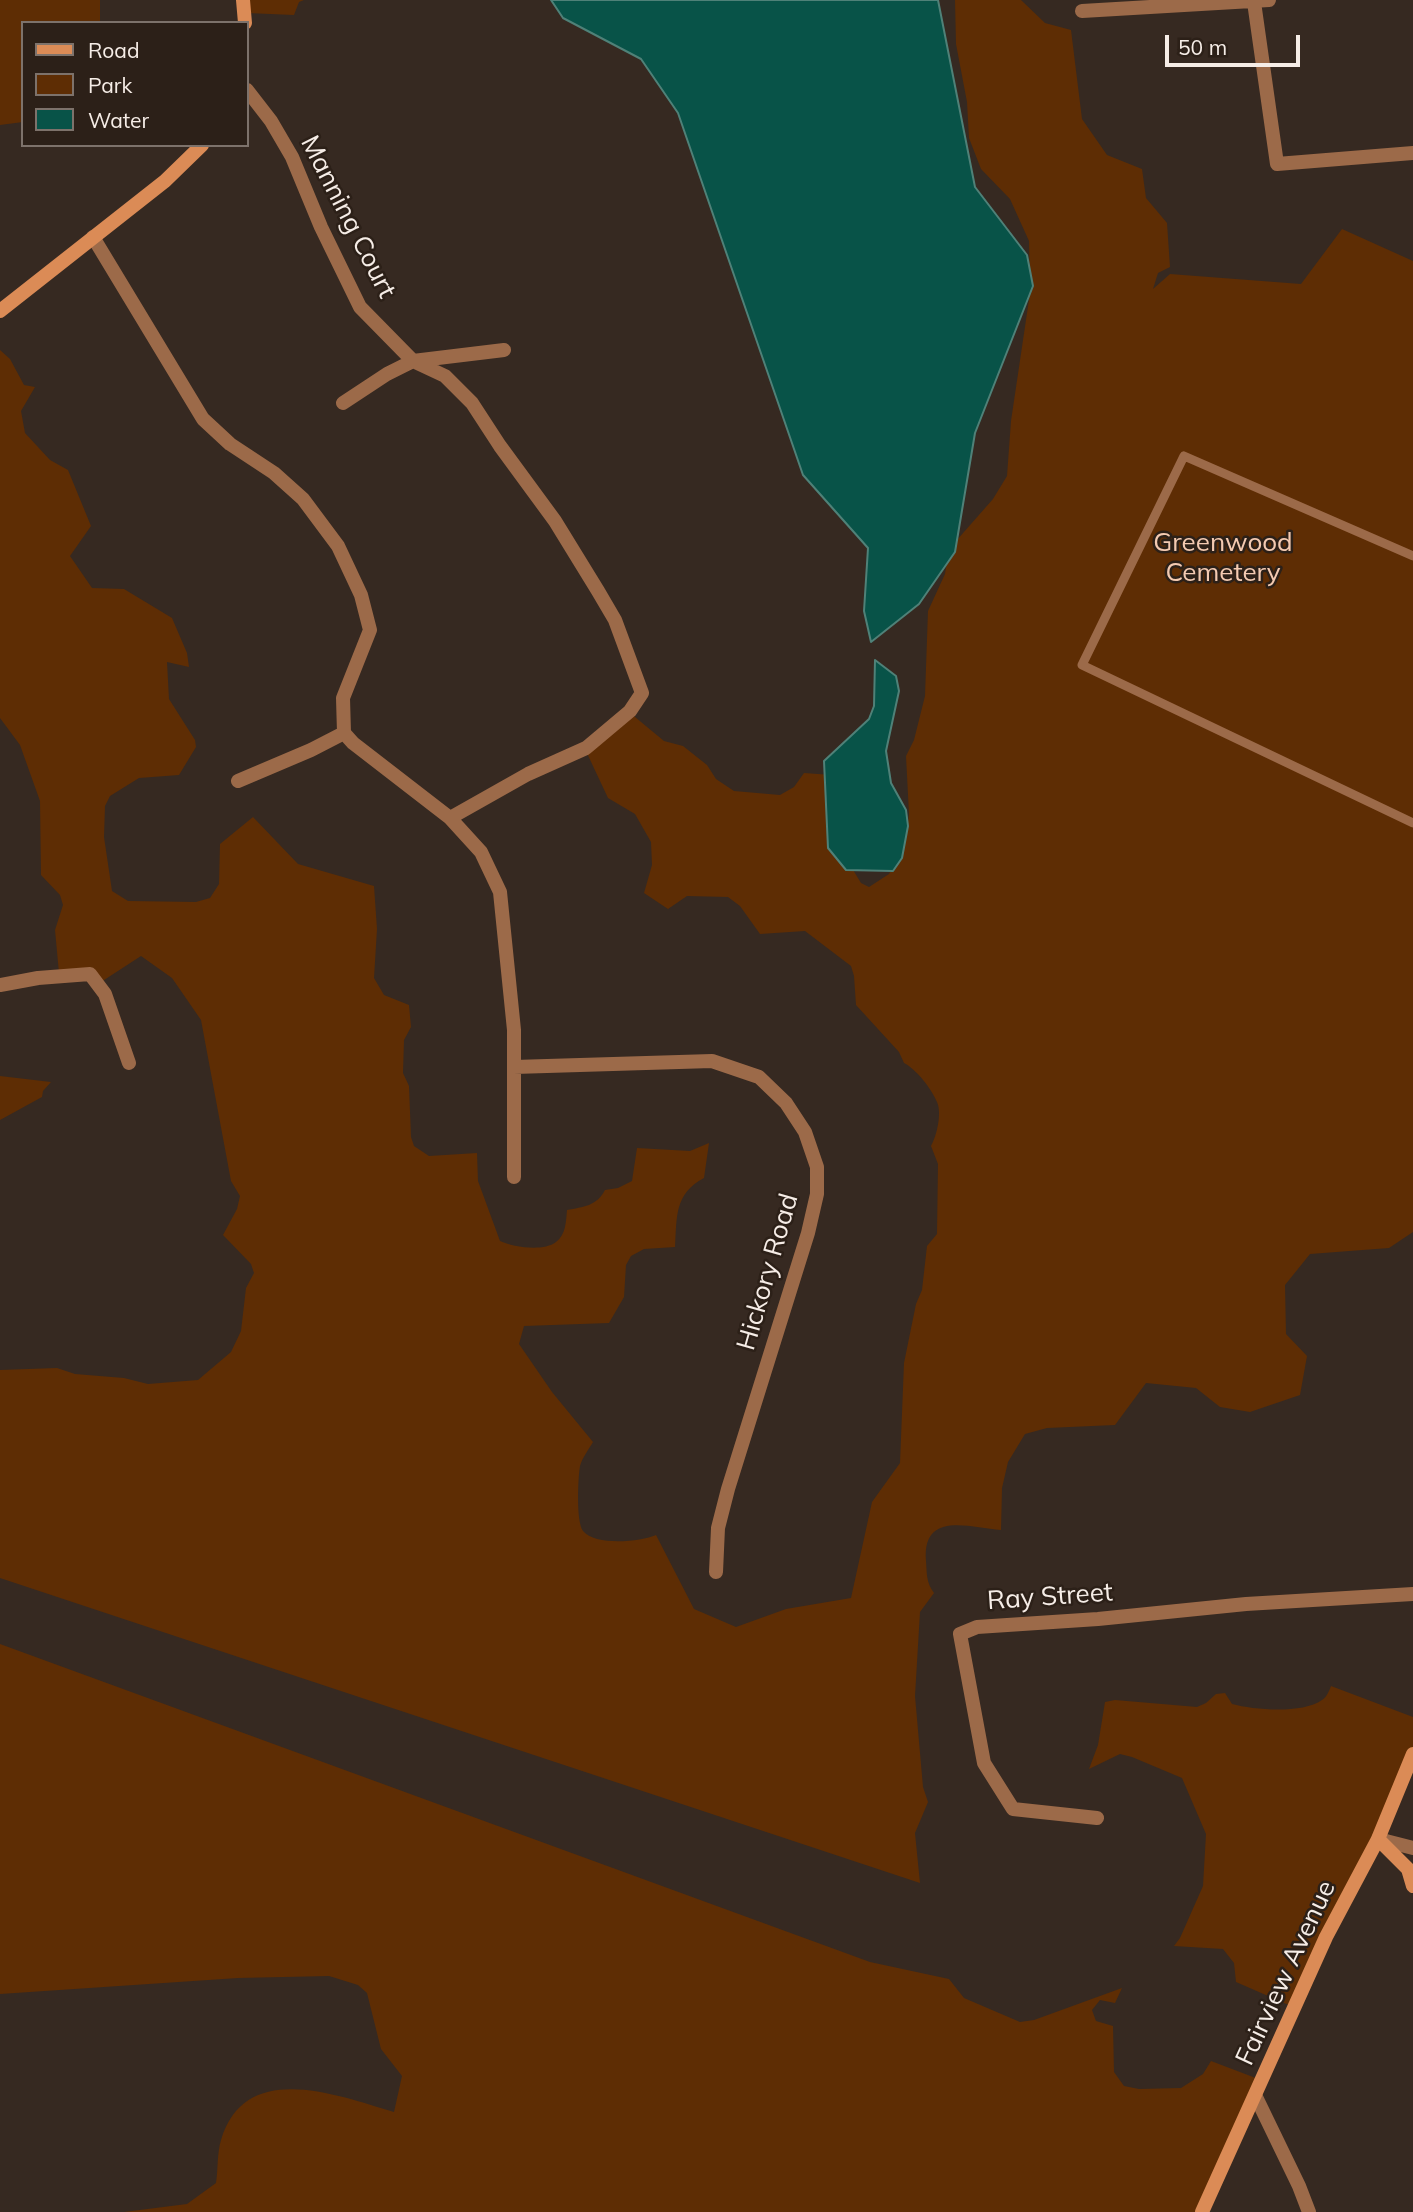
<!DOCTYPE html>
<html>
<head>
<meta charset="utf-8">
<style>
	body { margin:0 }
	#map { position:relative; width:1413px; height:2212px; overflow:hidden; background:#362921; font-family:Mulish,sans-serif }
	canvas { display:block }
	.legend { position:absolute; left:21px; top:21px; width:228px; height:126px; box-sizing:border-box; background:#2c2018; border:2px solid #7d726b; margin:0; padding:9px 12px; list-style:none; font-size:21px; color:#f6ede7 }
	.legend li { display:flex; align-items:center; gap:14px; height:35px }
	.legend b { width:35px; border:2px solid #7d726b }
	.scale { position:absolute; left:1165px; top:35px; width:135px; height:32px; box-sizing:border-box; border:4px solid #f6ede7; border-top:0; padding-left:9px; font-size:21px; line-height:24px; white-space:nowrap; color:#f6ede7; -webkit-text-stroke:5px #2c2018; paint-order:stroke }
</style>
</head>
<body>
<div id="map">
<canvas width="1413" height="2212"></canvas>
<ul class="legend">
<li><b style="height:9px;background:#db8b56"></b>Road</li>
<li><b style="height:19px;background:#5e2d04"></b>Park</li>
<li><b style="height:19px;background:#085348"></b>Water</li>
</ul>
<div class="scale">50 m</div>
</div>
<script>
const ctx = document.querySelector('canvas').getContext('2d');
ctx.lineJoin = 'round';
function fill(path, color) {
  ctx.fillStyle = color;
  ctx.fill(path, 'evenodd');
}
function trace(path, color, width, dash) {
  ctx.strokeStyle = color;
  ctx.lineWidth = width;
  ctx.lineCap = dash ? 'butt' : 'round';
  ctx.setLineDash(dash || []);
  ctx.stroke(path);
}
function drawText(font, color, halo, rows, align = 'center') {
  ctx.font = font + ' Mulish,sans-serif';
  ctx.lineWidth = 5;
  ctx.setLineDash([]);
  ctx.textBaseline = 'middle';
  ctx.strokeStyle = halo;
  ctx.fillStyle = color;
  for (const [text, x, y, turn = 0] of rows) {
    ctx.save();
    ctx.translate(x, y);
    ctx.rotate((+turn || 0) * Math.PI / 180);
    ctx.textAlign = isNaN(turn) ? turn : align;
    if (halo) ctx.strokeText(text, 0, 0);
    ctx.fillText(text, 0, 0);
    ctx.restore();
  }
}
const green = new Path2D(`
	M0 0H100V23H23V122L0 125Z
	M243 0H304L299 2 294 15 247 13Z
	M955 0H1021L1045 23 1071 30 1082 119 1107 155 1142 169 1146 198 1167 223 1170 267 1158 273 1153 289 1170 274 1301 284 1342 229 1413 261V1232L1389 1248 1310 1254 1285 1285 1286 1334 1307 1356 1300 1395 1250 1412 1220 1407 1196 1388 1146 1383 1115 1425 1047 1428 1025 1434 1008 1462 1002 1488 1001 1530C968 1527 922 1511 926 1561 927 1574 926 1582 934 1593L920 1612 915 1696 923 1787 928 1802 915 1833 920 1883 0 1578V1370L57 1368 75 1374 124 1378 148 1384 198 1380 231 1352 241 1331 246 1288 254 1273 251 1264 223 1235 237 1209 240 1196 231 1181 201 1020 172 978 141 956 101 982 59 973 55 930 63 905 60 895 41 875 40 801 20 745 0 718V350L10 359 24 385 35 387 21 411 25 433 50 460 68 470 91 526 70 556 92 588 124 589 172 618 187 653 189 667 167 662 169 699 195 740 196 747 179 775 139 778 110 796 105 806 104 837 112 891 128 901 196 902 210 898 219 884 220 844 253 817 298 864 374 886 377 929 374 978 384 995 409 1005 411 1027 404 1040 403 1073 409 1086 411 1137 414 1146 429 1156 477 1153 478 1181 500 1241C513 1247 543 1252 556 1242 566 1235 566 1221 567 1210 583 1207 597 1206 605 1190L618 1188 632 1181 637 1148 690 1151 709 1143 704 1178C674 1194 677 1217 675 1247L644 1249 631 1256 626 1265 624 1297 609 1323 524 1326 519 1344 552 1392 593 1442C589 1449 582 1458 580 1466 578 1478 576 1521 583 1531 595 1546 640 1542 656 1535L694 1609 736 1627 786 1609 851 1598 872 1502 900 1463 904 1363 916 1304 922 1290 927 1246 937 1234 938 1164 931 1146C937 1135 942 1113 937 1102 931 1088 916 1069 904 1063L899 1052 856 1005 854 976 851 966 805 931 760 934 740 906 728 897 687 896 668 909 644 893 652 865 651 842 635 814 608 798 585 749 629 712 664 741 683 746 707 765 716 779 734 791 780 795 794 787 804 773 832 775 833 837 861 883 869 887 889 874 906 840 909 814 906 756 914 740 925 696 928 611 945 574 949 549 993 499 1007 476 1011 421 1030 293 1029 241 1010 199 981 169 969 138 967 102 956 44Z
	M0 1076 51 1082 43 1091 42 1097 0 1120Z
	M0 1644 870 1962 949 1979 964 1998 1020 2022 1034 2020 1122 1988 1115 2003 1100 2000 1092 2010 1096 2021 1113 2026 1114 2072 1124 2086 1139 2089 1181 2088 1203 2074 1211 2061 1261 2080 1202 2212H124L187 2204 216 2183C218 2170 217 2153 221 2140 245 2059 337 2095 394 2112L402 2076 381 2049 367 1993 358 1985 329 1976 238 1978 0 1994Z
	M1331 1686 1413 1717V1756L1291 2006 1236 1982 1234 1963 1223 1949 1174 1946 1180 1938 1203 1886 1206 1834 1182 1778 1132 1757 1120 1754 1089 1769 1098 1745 1105 1702 1115 1700 1197 1707 1206 1703 1216 1694 1225 1693 1232 1704C1255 1710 1302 1714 1322 1700 1327 1697 1329 1691 1331 1686Z`);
const water = new Path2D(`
	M551 0H938L975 187 1027 255 1033 286 975 433 955 552 919 604 871 642 864 611 868 548 803 475 678 113 641 59 563 18Z
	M875 660 896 676 899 691 886 751 891 783 906 810 908 826 902 858 893 871 846 870 828 848 824 761 869 719 874 706Z`);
const lane = new Path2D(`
	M1413 556 1184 456 1082 665 1413 823`);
const street = new Path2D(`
	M1254 2 1277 164 1413 153
	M1082 11 1269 0
	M247 90 271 121 292 157 321 227 360 307 413 361 445 376 472 403 500 446 555 521 598 591 615 620 642 693 630 711 586 748 528 774 450 818
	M93 237 203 419 230 444 274 473 303 499 338 546 361 595 370 630 343 698 344 733
	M343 403 387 374 413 361 504 350
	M344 733 353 743 450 818 481 852 500 892 514 1030V1177
	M238 781 311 750 344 733
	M0 985 38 978 90 974 105 994 129 1063
	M514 1067 712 1061 759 1077 786 1103 805 1132 817 1167V1194L808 1233 728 1489 718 1528 716 1572
	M1097 1818 1013 1809 984 1763 960 1634 977 1627 1098 1619 1246 1604 1413 1594
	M1378 1839 1413 1848
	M1256 2097 1299 2186 1309 2212`);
const secondary = new Path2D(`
	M243 0 245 23
	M0 311 165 181 202 145
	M1378 1839 1408 1869 1413 1886
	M1202 2212 1326 1937 1378 1839 1413 1754`);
const streetNames = [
	["Manning Court",348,217,63],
	["Hickory Road",768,1272,-74],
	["Ray Street",1050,1597,-4],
	["Fairview Avenue",1286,1973,-65]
];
const parkNames = [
	["Greenwood",1223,543],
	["Cemetery",1223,573]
];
fill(green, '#5e2d04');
fill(water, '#085348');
trace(water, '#4f8178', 2);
trace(lane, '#9c6a49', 9);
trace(street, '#9c6a49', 14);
trace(secondary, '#db8b56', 14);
drawText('26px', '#f6ede7', '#2c2018', streetNames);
drawText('26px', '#f4cab1', '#2c2018', parkNames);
</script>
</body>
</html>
